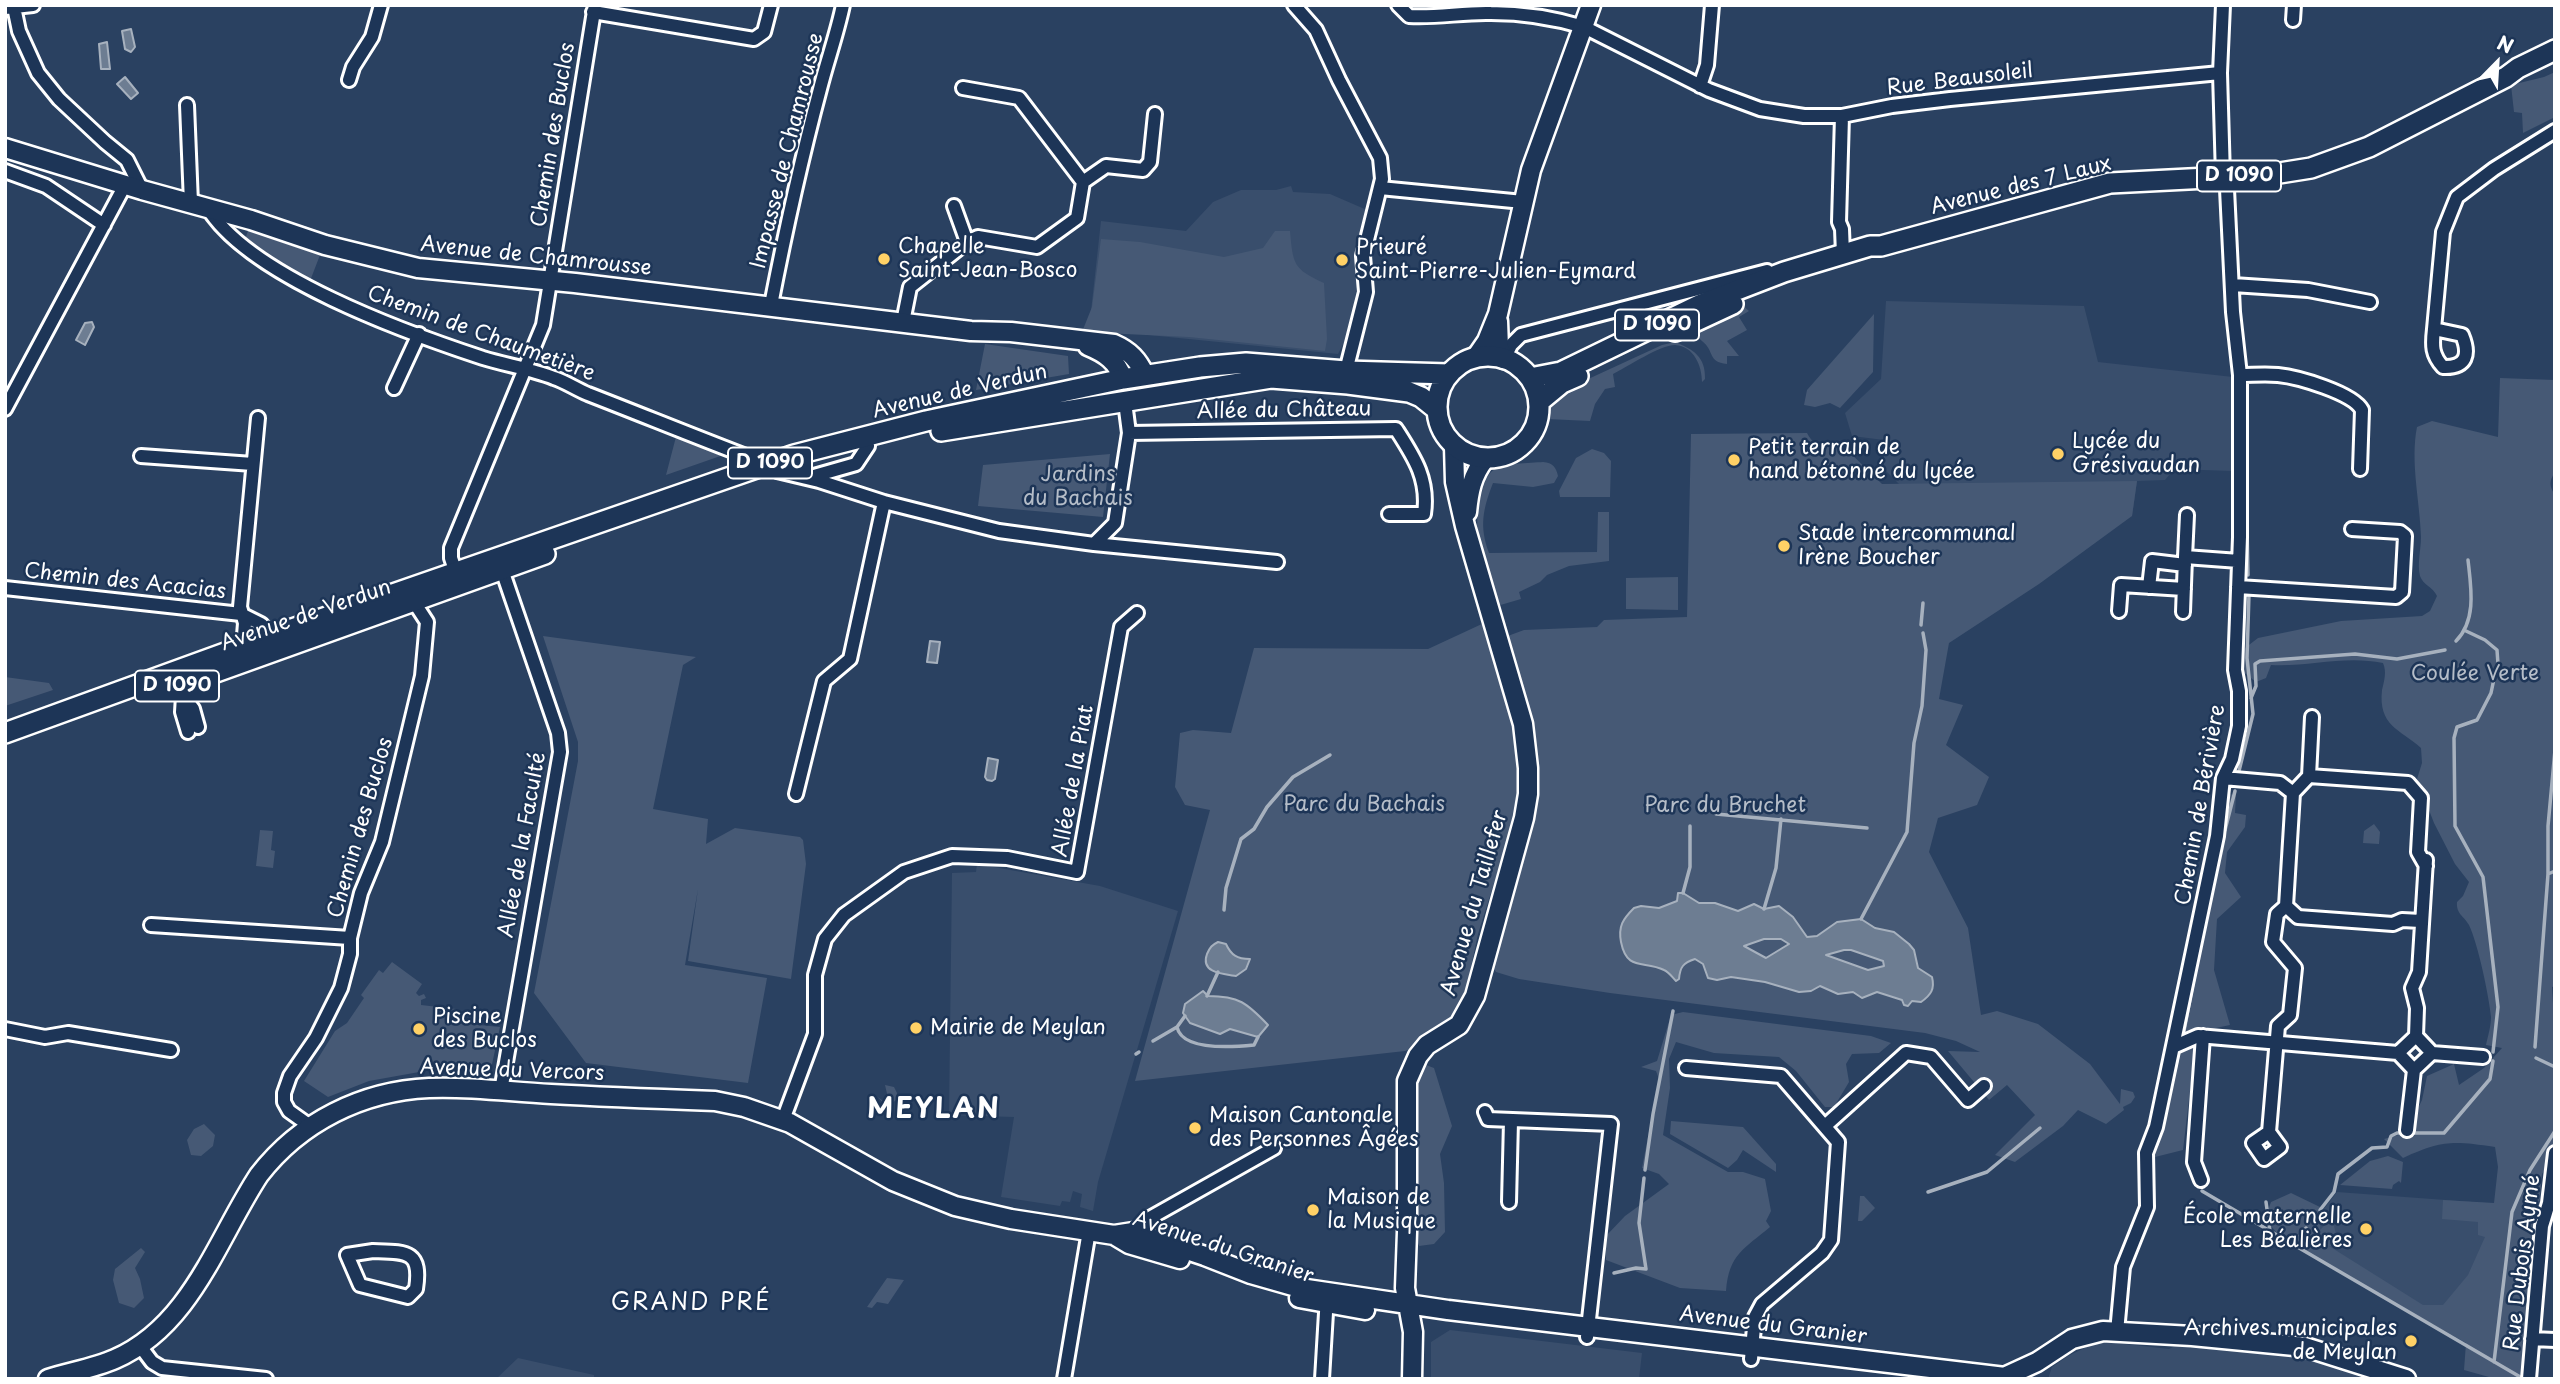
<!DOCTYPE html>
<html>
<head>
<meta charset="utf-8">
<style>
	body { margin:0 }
	#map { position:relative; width:2560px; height:1384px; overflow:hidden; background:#2a4161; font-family:"Playpen Sans",sans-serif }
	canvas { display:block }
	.frame { position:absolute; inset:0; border:7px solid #fff; pointer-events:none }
	.north { position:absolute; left:2462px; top:28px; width:70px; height:70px; -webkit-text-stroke:5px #1d3557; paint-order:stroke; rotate:24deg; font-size:19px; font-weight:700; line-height:28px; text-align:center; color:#fff }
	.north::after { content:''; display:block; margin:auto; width:24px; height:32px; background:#fff; clip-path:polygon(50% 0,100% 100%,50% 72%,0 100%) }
</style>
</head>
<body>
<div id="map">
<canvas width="2560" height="1384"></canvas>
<div class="frame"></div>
<div class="north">N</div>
</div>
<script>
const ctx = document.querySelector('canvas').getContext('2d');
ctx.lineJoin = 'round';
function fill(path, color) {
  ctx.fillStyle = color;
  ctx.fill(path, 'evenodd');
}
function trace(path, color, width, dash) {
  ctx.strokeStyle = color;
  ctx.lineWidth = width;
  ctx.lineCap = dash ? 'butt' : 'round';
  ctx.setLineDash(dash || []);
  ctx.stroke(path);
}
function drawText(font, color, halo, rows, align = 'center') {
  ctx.font = font + ' "Playpen Sans",sans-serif';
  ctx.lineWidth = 5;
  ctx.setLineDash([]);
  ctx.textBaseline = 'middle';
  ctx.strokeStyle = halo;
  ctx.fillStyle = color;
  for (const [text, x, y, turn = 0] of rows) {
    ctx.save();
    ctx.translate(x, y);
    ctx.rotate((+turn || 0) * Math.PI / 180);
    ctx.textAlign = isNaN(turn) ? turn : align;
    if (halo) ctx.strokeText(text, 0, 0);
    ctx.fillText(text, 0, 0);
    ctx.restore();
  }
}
const built = new Path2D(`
	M1291 186 1293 192 1330 194 1367 210 1360 235 1357 285 1350 331 1338 354 1089 329 1101 221 1186 231 1213 202 1241 190H1276Z
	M1886 301 2084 306 2098 362 2233 377 2232 471 2174 469 2165 480 2137 481 2132 516 1977 562 1884 469V440L1852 436 1845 413 1881 379Z
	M977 864 1100 886 1178 911 1098 1182 1093 1211 1080 1207 1082 1194 1073 1191 1070 1202 1062 1201 1060 1206 1001 1197 1014 1117 949 1115 952 873 976 872Z
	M2337 1192 2500 1204 2494 1292 2428 1319 2298 1242Z
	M1450 1330 1642 1353 1639 1379H1431V1342Z
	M2107 1342 2169 1349 2175 1346 2328 1358 2390 1379H2048L2052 1367 2068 1356 2091 1345Z
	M518 1358 594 1375V1379H496Z`);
const green = new Path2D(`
	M2555 72V117L2523 133 2522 113 2514 112 2511 85 2544 77Z
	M248 231 320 255 310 281 268 257 245 239Z
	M1275 231H1290C1293 264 1293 269 1324 283L1327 339 1325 351 1189 337 1082 332 1092 307 1101 239 1140 242 1224 257 1263 248Z
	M1741 304 1749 311 1739 317 1747 330 1727 341 1739 356H1727V364C1707 362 1715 351 1702 341 1698 337 1691 335 1686 333Z
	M1874 314 1873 372 1840 408 1830 403 1815 407 1804 405 1807 390Z
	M1675 342C1693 349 1706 357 1705 379L1702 382C1702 366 1694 346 1675 345 1660 345 1627 367 1613 374L1615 387 1605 389 1595 404 1590 421 1547 419 1552 398 1560 392 1662 345Z
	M985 344 1068 356 1069 374 976 390Z
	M2500 378 2555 380V472C2549 481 2549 486 2555 495V986L2552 987 2555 1036V1154L2542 1174 2524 1379H2496L2464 1370 2466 1343 2282 1239 2265 1219 2271 1202 2291 1193 2320 1207V1230L2328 1222 2334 1226 2336 1234H2342V1238H2349V1248L2329 1246 2423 1305H2443L2468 1275 2485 1237 2478 1235V1222L2442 1219 2443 1200 2494 1203 2498 1167 2495 1147C2452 1141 2443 1140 2403 1158L2384 1139 2406 1133 2422 1100 2427 1076 2454 1064 2459 1085 2484 1068 2502 1048 2486 1045C2488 1036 2491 1026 2491 1017 2489 996 2478 944 2469 925 2464 916 2456 914 2457 902L2463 896 2469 882 2455 864 2434 823 2417 779 2422 763 2421 748C2400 729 2378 726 2382 690 2384 681 2387 672 2383 663 2345 655 2309 667 2271 665L2266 678 2256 682 2242 671 2239 663 2245 648 2258 638 2341 621 2422 616 2430 611 2437 596C2433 587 2423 585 2420 576 2417 564 2421 549 2421 537 2420 502 2410 462 2417 427L2432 421 2498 437Z
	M677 433 729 453 666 475Z
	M1807 433C1814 447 1826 451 1840 443L1882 484 2137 481 2132 516 2039 584 1949 643 1939 699 1963 705 1946 745 1989 777 1977 805 1938 818 1929 852 1968 928 1981 1015 1997 1011 2038 1024 2090 1064 2120 1104 2121 1089 2133 1092 2135 1097 2131 1103 2123 1107 2124 1110 2106 1124 2078 1110 2063 1126 2015 1162 1995 1155 2035 1115 2007 1085 1989 1100 1948 1051 1980 1052 1956 1041 1925 1033 1610 993 1519 979 1496 972 1491 965 1530 826 1505 637 1524 630 1597 627 1604 620 1687 617 1691 434Z
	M1592 449 1604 453 1611 461 1610 497H1560L1559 491 1576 458Z
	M1110 454 1103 517 978 506 983 465Z
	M1543 462C1553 463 1556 467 1558 476L1554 483 1533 487 1493 483C1483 509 1479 526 1489 553L1597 552 1598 512H1609V561L1569 566 1547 575 1540 582 1519 592 1521 599 1497 606C1485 567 1470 537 1481 496 1483 488 1485 478 1491 472 1500 463 1531 463 1543 462Z
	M1678 577V610L1626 609V578Z
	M1484 623 1509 700 1520 749 1517 793 1507 842 1478 934 1461 1014 1413 1048 1405 1051 1135 1081 1210 810 1185 805 1175 787 1180 733 1193 730 1231 733 1254 648 1428 649Z
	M543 636 696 657 683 665 653 809 708 819 706 844 735 828 800 837 803 840 806 864 791 979 688 961 698 889 685 965 767 978 748 1083 586 1063 534 993 578 761V742Z
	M5 677 49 683 53 690 5 706Z
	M2228 794 2236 795 2235 813 2246 815 2245 827 2227 852 2225 873 2241 897 2217 919 2214 970 2230 1025 2197 1032 2183 1150 2151 1158 2188 991Z
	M2374 824 2380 832 2379 844 2363 843 2364 831Z
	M260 830 273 831 271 850 275 851 273 868 256 866Z
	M392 962 422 984 416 993 419 996 424 994 426 998 421 1000V1005L456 1009 458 1023 500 1027 491 1069H436L369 1081 328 1097 304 1081 335 1031 347 1023 364 998 361 995 379 970 383 973Z
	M1683 1012 1871 1036 1891 1043 1879 1053 1852 1054 1846 1064 1849 1082 1834 1107H1825L1796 1071 1779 1057 1714 1053 1676 1042 1669 1059 1670 1088 1663 1135 1728 1172H1743L1765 1179 1771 1211 1766 1221 1770 1227C1744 1249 1729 1254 1726 1291L1680 1288 1606 1260V1236L1625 1216 1669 1184 1659 1174 1642 1168 1659 1079 1656 1071 1641 1067 1657 1061 1671 1015Z
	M1426 1065 1434 1068 1452 1126 1440 1154 1444 1183 1445 1232 1434 1244 1419 1246 1414 1232V1074Z
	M885 1085 894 1087 897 1093 896 1100 891 1104H884L878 1097 883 1101 888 1098Z
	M1671 1121 1743 1127 1776 1164V1172L1743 1150 1737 1160 1728 1168 1670 1134Z
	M204 1124 215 1135 213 1146 201 1156 191 1155 187 1140 194 1129Z
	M2388 1156 2403 1162 2401 1183 2399 1181 2393 1185 2392 1189 2340 1185 2370 1161Z
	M1860 1196H1864L1875 1208 1862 1221H1858Z
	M141 1248 145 1252 135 1268 140 1279 144 1298 134 1308 119 1303 113 1280 115 1269Z
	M887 1278 904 1280 888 1304 877 1302 872 1308 867 1307Z`);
const water = new Path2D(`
	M131 29 135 47 131 52 125 49 122 31Z
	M107 42 110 69H101L99 44Z
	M125 77 138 93 131 99 117 84Z
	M92 322 94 327 85 345 76 340 85 323Z
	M930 641 940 642 937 663 927 662Z
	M988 758 998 760 995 779 992 781 987 780 985 777Z
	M1678 893H1683L1699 903H1715L1738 911 1754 904 1764 909 1779 906 1793 917 1807 937 1817 936 1837 922 1861 919 1875 928 1894 932 1909 944 1914 950 1918 968 1932 977C1935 989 1931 995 1921 1002L1912 1001 1908 1006 1904 1005 1902 1000 1877 992 1862 998 1853 992 1838 994 1820 986 1811 991 1799 992 1765 982 1731 977 1717 980 1708 978 1703 964 1695 959C1683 963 1680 967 1679 979L1676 981C1672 977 1669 972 1664 970 1644 960 1627 972 1621 942 1618 926 1623 919 1634 908L1641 906 1659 908 1677 901ZM1764 939H1781L1789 944 1766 958 1744 946ZM1844 950H1851L1883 961 1884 966 1868 970 1826 955Z
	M1218 942 1226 944C1231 955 1237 959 1250 959L1246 969 1236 976C1223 974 1200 973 1207 954 1210 947 1212 945 1218 942Z
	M1203 991 1208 996C1239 996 1247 1003 1268 1025L1258 1037 1230 1029 1220 1034 1190 1023 1183 1013 1185 1004Z`);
const stream = new Path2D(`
	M2246 482 2248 575
	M1921 625 1923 603
	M2466 631 2485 640 2497 650 2498 664
	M2456 641C2477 620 2471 587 2468 560
	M2251 698 2256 686 2255 664 2260 661 2355 654 2397 659 2445 650
	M2238 775 2253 714 2247 658 2249 594
	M1716 814 1867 828
	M2225 830 2235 791
	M2548 874V826L2555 750
	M1683 893 1690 867V826
	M1764 909 1776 868 1781 819
	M1224 910 1226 888 1241 839 1254 829 1267 807 1293 777 1330 755
	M1861 919 1907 832 1914 743 1922 706 1926 650 1923 633
	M1207 996 1218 972
	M1177 1027 1185 1016
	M2184 1031 2199 952
	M1153 1041 1177 1027C1182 1051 1234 1047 1254 1045L1258 1037
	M2535 1047 2548 874 2555 871
	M2493 1052 2498 1007 2483 877 2455 826 2454 738 2457 727 2477 720 2491 693 2495 674
	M1136 1054 1139 1052
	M2536 1058 2555 1067
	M2171 1087 2179 1051
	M2157 1144 2159 1135
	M1645 1170 1653 1114 1673 1011
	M2202 1191 2270 1231
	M1928 1192 1987 1172 2040 1128
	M2266 1202 2270 1231 2522 1378
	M2320 1210 2334 1192 2338 1174 2372 1148 2387 1147 2391 1136 2397 1133H2444L2490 1079 2493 1061
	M2293 1245 2306 1228
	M1614 1273 1636 1268 1646 1269 1639 1223 1644 1178
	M2494 1362 2512 1212 2530 1170 2555 1131`);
const street = new Path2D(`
	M1294 5 1316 30 1339 80 1380 158 1382 179 1363 256 1366 292 1346 371
	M1398 5 1409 16C1436 18 1464 12 1491 13 1523 13 1554 18 1584 27L1709 90 1760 109 1804 116H1842L1892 106 1950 99 2220 73
	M2223 5 2220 73 2223 177
	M14 7 19 31 38 73 59 99 105 142 127 160 142 190
	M5 8 33 5
	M593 12 754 39 764 32 771 5
	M2293 20 2294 5
	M349 80 353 67 372 37 381 5
	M1700 86 1707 65 1712 5
	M187 105 191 203
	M1842 116 1839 222 1842 229 1843 254
	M5 171 46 186 104 225
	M1083 182 1106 166 1143 170 1150 162 1155 114
	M1380 188 1523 202
	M954 206 967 242
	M207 207C248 276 407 333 483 358 506 365 531 369 554 378 566 382 576 389 588 394 642 415 696 437 751 458L760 467
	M2233 285 2308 290 2370 302
	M771 305C785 233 801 160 820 89 827 61 837 34 843 5
	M903 322 910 287 967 242 978 237 1037 247 1077 218 1083 182 1019 98 963 88
	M2434 329 2462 335C2470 354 2467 368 2443 367 2432 355 2432 346 2434 329L2443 232 2457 197 2494 169 2555 131
	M1504 359 1511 345 1521 335 1767 271
	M2240 375C2252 375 2266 374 2278 375 2298 377 2353 393 2362 410L2360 469
	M394 388 419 334
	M5 409 125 185
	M1129 433 1396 429C1414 457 1429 479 1424 514H1389
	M141 456 253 464
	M777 471 819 481 884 502 999 531 1094 544 1277 562
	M807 478 856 464 868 446
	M2187 515 2185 557 2239 561
	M1094 544 1115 523 1129 433 1125 402
	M500 564 558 733 560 752 501 1091
	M457 576 451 558V548L543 325 595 5
	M2149 587 2152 561 2185 565
	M2238 587 2396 597 2402 592 2405 536 2400 532 2352 529
	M5 588 241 614 261 624 274 639
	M2119 611 2121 585 2184 589
	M2183 612 2185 558
	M243 648 245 623 240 607 258 418
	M176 672 183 696 193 709 198 727
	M183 696 182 712 188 732
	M2309 776 2408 783 2421 798 2418 852 2426 866
	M2223 778 2280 783 2293 793
	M796 794 824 681 850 659 884 502
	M2286 906 2298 917 2393 924 2402 920 2421 921
	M151 925 350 938
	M5 1029 45 1037 68 1033 171 1050
	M2416 1036 2417 1008 2412 988 2419 972 2426 860
	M2416 1036 2432 1053 2414 1070 2398 1053Z
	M2173 1047 2198 1036 2398 1053
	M2432 1053 2483 1057
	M1686 1068 1781 1076 1838 1142 1831 1240 1822 1253 1762 1304 1755 1317 1751 1359
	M1485 1112 1488 1119 1611 1124 1587 1337
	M783 1120 815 1034V975L825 939 844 915 904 872 952 856 1007 858 1077 872 1121 627 1137 613
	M310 1126 289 1111 284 1102V1093L290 1076 316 1038 341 988 350 954V938L361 893 382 842 422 676 427 622 414 602
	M1825 1126 1906 1053 1931 1057 1968 1100 1984 1086
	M2407 1130 2414 1070
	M2269 1132 2253 1143 2264 1159 2280 1147 2269 1132 2278 1026 2290 1015 2295 968 2273 942 2277 914 2286 906 2293 793 2309 776 2312 717
	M2201 1180 2194 1162 2203 1036
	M1509 1202 1511 1121
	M1131 1238 1133 1232 1148 1219 1274 1148
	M373 1251C406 1252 422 1250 416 1289L408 1297 360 1285 347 1255Z
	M2117 1332 2123 1267 2147 1207 2146 1153 2156 1127 2217 836 2223 778 2232 759 2239 726V691L2235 670 2240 537V375L2233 312 2227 189
	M2532 1339 2555 1340
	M140 1346 152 1362 162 1368 266 1379
	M1064 1379 1089 1231
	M1322 1379 1327 1296
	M2529 1379 2542 1226 2549 1203 2555 1153`);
const secondary = new Path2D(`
	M5 148 142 190 251 220 325 245 418 268 575 283 971 331 1011 332 1114 344C1130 351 1138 360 1145 375
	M1498 321 1499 348 1504 359
	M1088 346C1105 353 1117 361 1123 379
	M1476 357 1487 341 1498 314 1531 170 1591 5
	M1467 512C1469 492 1472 475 1485 459
	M1114 1235 1129 1244 1180 1259
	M1299 1298 1365 1310
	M48 1379C70 1372 95 1368 115 1359 191 1326 217 1239 259 1175 300 1122 362 1091 429 1088 469 1086 510 1092 551 1094 605 1097 660 1099 715 1101L744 1107 790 1123 893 1181 955 1206 1011 1219 1114 1235 1133 1232 1205 1256 1251 1274 1300 1288 1448 1310 2005 1377
	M1412 1379 1413 1332 1405 1288 1407 1232V1081L1418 1056 1427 1045 1459 1025 1475 996 1524 818 1528 794V768L1523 724 1465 526 1455 482 1454 446
	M2000 1379 2037 1362 2072 1339 2103 1331 2192 1336 2305 1347 2406 1379`);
const primary = new Path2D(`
	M1675 331 1733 304
	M1437 407a51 51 0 1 1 102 0a51 51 0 1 1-102 0Z
	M1530 378 1561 372 1701 304 1784 272 1870 246H1881L2110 183 2267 175 2311 168 2369 147 2506 77 2518 68 2555 50
	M1539 402 1562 383 1578 376
	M941 431 1271 378 1348 384 1409 392 1421 397 1436 409
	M191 681 545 554
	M5 733 272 636 794 455 926 421 1123 379 1200 367 1246 363 1346 371 1449 374`);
const markers = [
	[884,259,7,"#ffd166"],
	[1342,260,7,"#ffd166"],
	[2058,454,7,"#ffd166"],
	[1734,460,7,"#ffd166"],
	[1784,546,7,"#ffd166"],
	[916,1028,7,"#ffd166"],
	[419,1029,7,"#ffd166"],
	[1195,1128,7,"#ffd166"],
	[1313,1210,7,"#ffd166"],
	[2366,1229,7,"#ffd166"],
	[2411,1341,7,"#ffd166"]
];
const shields = [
	[2239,176,84],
	[1657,325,84],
	[770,463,84],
	[177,686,84]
];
const shieldNames = [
	["D 1090",2239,176],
	["D 1090",1657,325],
	["D 1090",770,463],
	["D 1090",177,686]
];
const streetNames = [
	["Rue Beausoleil",1960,80,-7],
	["Chemin des Buclos",554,135,-81],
	["Impasse de Chamrousse",788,151,-76],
	["Avenue des 7 Laux",2021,186,-14],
	["Avenue de Chamrousse",536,257,6],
	["Chemin de Chaumetière",481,334,20],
	["Avenue de Verdun",960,392,-13],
	["Allée du Château",1284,411,-1],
	["Chemin des Acacias",125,582,6],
	["Avenue de Verdun",306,616,-19],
	["Allée de la Piat",1074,781,-80],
	["Chemin de Bérivière",2201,805,-80],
	["Chemin des Buclos",361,828,-74],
	["Allée de la Faculté",523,845,-80],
	["Avenue du Taillefer",1475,903,-74],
	["Avenue du Vercors",512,1071,2],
	["Avenue du Granier",1223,1248,18],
	["Rue Dubois Aymé",2523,1263,-83],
	["Avenue du Granier",1773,1326,7]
];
const poiNames = [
	["Chapelle",898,247],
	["Saint-Jean-Bosco",898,271],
	["Prieuré",1356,248],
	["Saint-Pierre-Julien-Eymard",1356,272],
	["Lycée du",2072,442],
	["Grésivaudan",2072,466],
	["Petit terrain de",1748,448],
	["hand bétonné du lycée",1748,472],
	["Stade intercommunal",1798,534],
	["Irène Boucher",1798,558],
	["Piscine",433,1017],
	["des Buclos",433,1041],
	["Mairie de Meylan",930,1028],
	["Maison Cantonale",1209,1116],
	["des Personnes Âgées",1209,1140],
	["Maison de",1327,1198],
	["la Musique",1327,1222],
	["École maternelle",2352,1217,"right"],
	["Les Béalières",2352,1241,"right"],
	["Archives municipales",2397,1329,"right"],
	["de Meylan",2397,1353,"right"]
];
const parkNames = [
	["Jardins",1078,475],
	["du Bachais",1078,499],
	["Coulée Verte",2475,674],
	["Parc du Bachais",1364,805],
	["Parc du Bruchet",1725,806]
];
const neighbourhoodNames = [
	["GRAND PRÉ",691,1304]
];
const districtNames = [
	["MEYLAN",934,1110]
];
fill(built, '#394e6c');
fill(green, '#465975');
fill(water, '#6d7d92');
trace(water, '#a7b1be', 2);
trace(stream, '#a7b1be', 3.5);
trace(street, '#fff', 18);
trace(secondary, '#fff', 23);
trace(primary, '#fff', 24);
trace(street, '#1d3557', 12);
trace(secondary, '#1d3557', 18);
trace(primary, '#1d3557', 19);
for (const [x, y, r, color] of markers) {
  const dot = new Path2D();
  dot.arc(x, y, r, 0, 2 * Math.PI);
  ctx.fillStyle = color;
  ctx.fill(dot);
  trace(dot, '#1d3557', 2.5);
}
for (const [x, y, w] of shields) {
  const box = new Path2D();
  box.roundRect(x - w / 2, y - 15.5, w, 31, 5);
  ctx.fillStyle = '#1d3557';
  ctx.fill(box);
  trace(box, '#fff', 2);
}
drawText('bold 19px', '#fff', null, shieldNames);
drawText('21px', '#fff', '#1d3557', streetNames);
drawText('21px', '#fff', '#1d3557', poiNames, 'left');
drawText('21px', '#b5bdc8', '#1d3557', parkNames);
ctx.letterSpacing = '2px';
drawText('23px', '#fff', '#1d3557', neighbourhoodNames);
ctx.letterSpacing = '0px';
ctx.letterSpacing = '2px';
drawText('bold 28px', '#fff', '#1d3557', districtNames);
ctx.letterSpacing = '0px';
</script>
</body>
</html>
